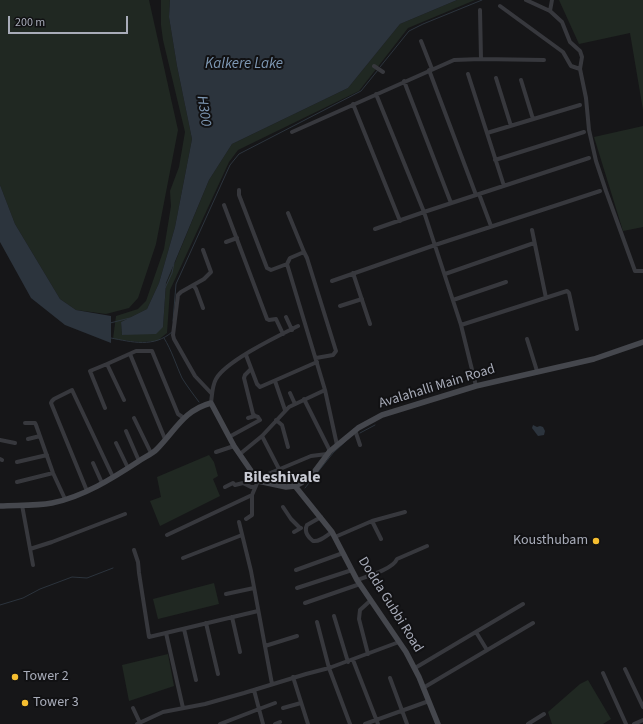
<!DOCTYPE html>
<html>
<head>
<meta charset="utf-8">
<style>
	body { margin:0 }
	#map { position:relative; width:643px; height:724px; overflow:hidden; background:#161618; font-family:"Source Sans 3",sans-serif }
	canvas { display:block }
	.scale { position:absolute; left:8px; top:16px; width:120px; height:18px; box-sizing:border-box; border:2px solid #a8acb9; border-top:0; padding-left:5px; font-size:12px; line-height:14px; white-space:nowrap; color:#a8acb9; -webkit-text-stroke:3px #111113; paint-order:stroke }
</style>
</head>
<body>
<div id="map">
<canvas width="643" height="724"></canvas>
<div class="scale">200 m</div>
</div>
<script>
const ctx = document.querySelector('canvas').getContext('2d');
ctx.lineJoin = 'round';
function fill(path, color) {
  ctx.fillStyle = color;
  ctx.fill(path, 'evenodd');
}
function trace(path, color, width, dash) {
  ctx.strokeStyle = color;
  ctx.lineWidth = width;
  ctx.lineCap = dash ? 'butt' : 'round';
  ctx.setLineDash(dash || []);
  ctx.stroke(path);
}
function drawText(font, color, halo, rows, align = 'center') {
  ctx.font = font + ' "Source Sans 3",sans-serif';
  ctx.lineWidth = 4;
  ctx.setLineDash([]);
  ctx.textBaseline = 'middle';
  ctx.strokeStyle = halo;
  ctx.fillStyle = color;
  for (const [text, x, y, turn = 0] of rows) {
    ctx.save();
    ctx.translate(x, y);
    ctx.rotate((+turn || 0) * Math.PI / 180);
    ctx.textAlign = isNaN(turn) ? turn : align;
    if (halo) ctx.strokeText(text, 0, 0);
    ctx.fillText(text, 0, 0);
    ctx.restore();
  }
}
const green = new Path2D(`
	M0 0H149L178 130 156 244 138 298 129 308 106 314 76 310 60 299 15 224 0 185Z
	M161 0H170L169 17 177 66 192 139 175 227 159 283 147 309 121 322 122 335 163 327 166 284 209 180 232 144 348 88 400 24 457 0H475L408 28 359 91 238 150 229 162 170 290 167 333 157 341 140 342 113 339 116 316 138 309 146 301 164 249 171 206 170 191 179 167 185 132 163 40 161 25Z
	M559 0H643V110L630 33 579 44Z
	M643 126V227L623 231 594 137Z
	M209 455 214 462 218 476 213 479 220 496 160 526 150 501 161 497 157 477Z
	M214 583 219 604 158 619 153 599Z
	M168 654 174 686 129 701 122 665Z
	M588 680 611 719 603 724H552L548 712 580 684Z`);
const water = new Path2D(`
	M170 0H457L400 24 348 88 232 144 209 180 166 283 163 327 156 334 122 335 121 322 147 309 159 283 175 227 192 139 177 66 169 17Z
	M0 185 15 224 60 299 76 310 111 316V343L65 325 31 298 0 242Z
	M533 425 537 427 540 426 543 427 545 431 544 435 538 436 532 428Z`);
const stream = new Path2D(`
	M380 67 409 31 423 24 482 0
	M165 288 172 273 174 263
	M173 321 176 284 230 165 239 154 361 91 378 70
	M110 323 130 318
	M111 338C132 342 154 348 172 332
	M164 338C172 351 176 365 182 378 187 386 193 394 199 402
	M360 433 375 425
	M305 488 333 453 348 439
	M0 605 23 598 40 589 72 577 87 578 113 568`);
const street = new Path2D(`
	M526 0 550 11 562 22 570 42 580 51 582 57 580 69 586 98 589 130 596 161 606 191 635 271H643
	M500 6 563 52 571 66 580 69
	M480 10 481 59
	M550 11 552 0
	M421 41 432 69
	M374 66 383 72
	M429 70 476 195
	M468 74 504 186
	M496 78 511 126
	M521 80 533 119
	M404 81 451 203
	M353 104 400 221
	M292 132 454 60 481 59 544 60
	M487 133 580 105
	M495 160 584 132
	M239 190V195L267 268 271 270 287 264
	M479 194 491 226
	M224 205 267 319 269 320 276 319 283 334
	M288 213 304 252
	M375 229 424 212 376 94
	M532 230 546 298
	M226 242 237 238
	M203 250 211 272 204 279 181 292 178 295 173 335 174 339 195 376 212 394
	M353 273 370 324
	M445 274 534 243
	M332 281 435 245 600 191
	M193 285 196 289 203 308
	M453 300 506 282
	M340 306 362 299
	M286 317 292 330
	M461 325 567 291 569 293 577 329
	M527 339 537 371
	M130 354 165 439
	M246 355 257 384 260 387 317 362
	M316 358 333 355 336 351 307 258 304 252 290 258 287 264 325 390 337 445
	M275 381 285 410
	M476 386 461 325 424 212 589 158
	M290 393 295 404
	M304 399 330 451
	M124 400 107 364 136 351H152L178 414 184 418
	M211 403C212 396 212 386 216 379 226 361 278 336 298 326
	M105 408 90 371 107 364
	M134 418 151 453
	M248 418 255 416
	M276 420 282 425 288 447
	M25 423H35L36 425 53 473 65 499
	M355 430 360 445
	M126 431 139 461
	M262 436 279 469
	M229 437 260 420 258 417 255 416 253 414 244 378 245 375 251 369
	M28 439 40 436
	M0 440 15 443
	M116 443 128 468
	M216 452 234 446
	M240 454 262 436 289 407 325 390
	M0 459 2 460
	M17 462 47 455
	M93 463 102 483
	M256 479 311 456 327 454
	M17 482 53 473
	M225 487 233 483 235 485 243 483 251 487H255
	M87 491 51 403 52 401 54 399 72 390 113 477
	M22 505 33 565
	M283 507 291 519 300 528
	M321 517 307 525C304 531 308 537 313 541 320 542 326 536 332 532
	M246 519 252 515V495
	M372 521 381 539
	M239 522 251 571 272 684
	M294 532 301 528
	M167 535 252 495 258 481
	M335 537 372 521 405 512
	M30 549 52 542 125 514
	M134 550 138 562 139 573 149 637 258 611
	M183 558 242 535
	M296 570 343 553
	M357 580C368 576 393 569 397 559L427 546
	M297 588 352 570
	M226 594 254 588
	M305 603 360 584
	M334 616 348 662
	M232 617 240 652
	M317 622 329 668 350 724
	M206 623 218 674
	M184 629 196 680
	M476 632 487 650
	M166 633 183 708
	M265 646 297 636
	M368 654 359 619 360 610 371 600
	M353 660 378 724
	M415 668 523 604
	M625 669 643 707
	M603 673 626 724
	M293 677 308 724
	M390 678 407 724
	M423 688 533 623
	M133 708 140 723
	M283 708 301 703
	M137 724 163 712 205 704 244 693 306 674 329 668 399 642
	M220 724 259 709 254 690
	M263 724 259 709 275 703
	M275 724 280 722
	M365 724 429 701
	M528 724 544 714
	M634 724 643 720`);
const secondary = new Path2D(`
	M295 486 332 532 357 580 406 652 419 677 438 724
	M0 506C17 505 35 506 52 503 83 497 113 478 139 461 145 457 152 454 157 449 175 431 184 410 211 403L234 446 258 481 286 487 295 486 301 483 312 475 330 451 358 428 382 415 476 386 594 359 643 342`);
const markers = [
	[596,541,4,"#f6be30"],
	[15,677,4,"#f6be30"],
	[25,703,4,"#f6be30"]
];
const streetNames = [
	["Avalahalli Main Road",437,387,-17],
	["Dodda Gubbi Road",390,605,58]
];
const poiNames = [
	["Kousthubam",588,541,"right"],
	["Tower 2",23,677],
	["Tower 3",33,703]
];
const waterNames = [
	["Kalkere Lake",244,65],
	["H300",203,111,82]
];
const quarterNames = [
	["Bileshivale",282,478]
];
fill(green, '#202822');
fill(water, '#2c343d');
trace(stream, '#2c343d', 1);
trace(street, '#37383d', 4);
trace(secondary, '#45474d', 5.5);
for (const [x, y, r, color] of markers) {
  const dot = new Path2D();
  dot.arc(x, y, r, 0, 2 * Math.PI);
  ctx.fillStyle = color;
  ctx.fill(dot);
  trace(dot, '#111113', 1.5);
}
drawText('14px', '#a8acb9', '#111113', streetNames);
drawText('14px', '#a8acb9', '#111113', poiNames, 'left');
drawText('italic 15px', '#7e98b4', '#111113', waterNames);
drawText('bold 16px', '#c9cbd4', '#111113', quarterNames);
</script>
</body>
</html>
